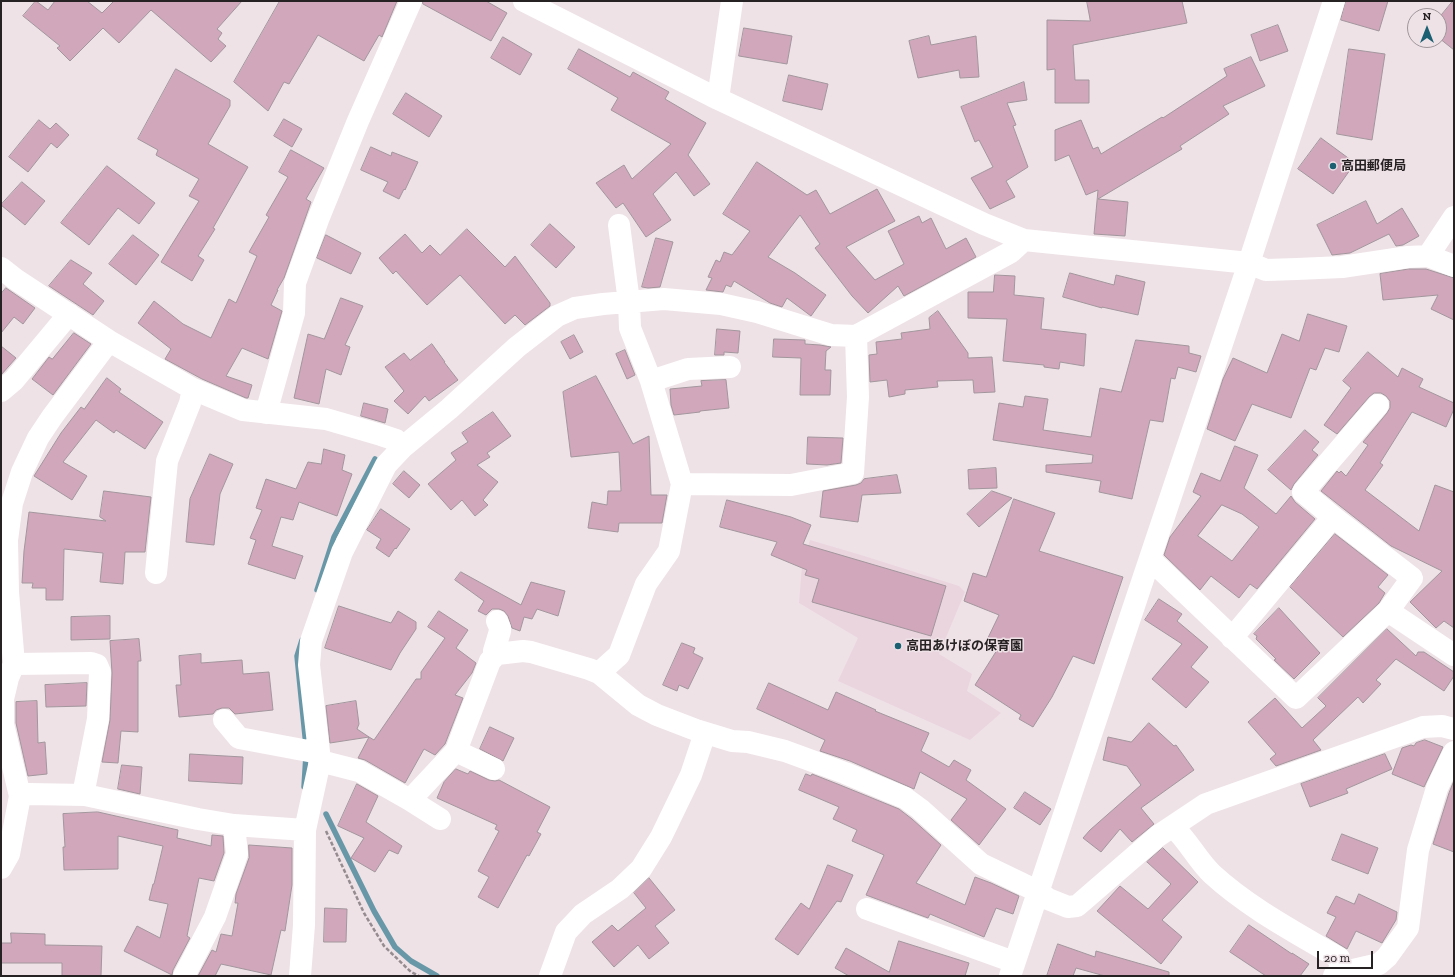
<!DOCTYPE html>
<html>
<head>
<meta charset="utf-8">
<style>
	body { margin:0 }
	#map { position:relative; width:1455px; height:977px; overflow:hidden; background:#eee2e7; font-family:"Zilla Slab",serif }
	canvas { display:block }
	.frame { position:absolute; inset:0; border:2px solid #262123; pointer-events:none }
	.north { position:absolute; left:1407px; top:8px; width:40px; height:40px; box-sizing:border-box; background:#eee2e7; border:1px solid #9e9599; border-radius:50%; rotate:0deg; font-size:11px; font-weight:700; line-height:16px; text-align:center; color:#262123 }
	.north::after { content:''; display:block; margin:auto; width:14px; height:18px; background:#1b6072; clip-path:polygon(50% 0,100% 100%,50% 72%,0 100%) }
	.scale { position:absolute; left:1317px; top:951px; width:56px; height:18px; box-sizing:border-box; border:2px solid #262123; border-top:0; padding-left:5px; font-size:12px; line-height:14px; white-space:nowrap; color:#262123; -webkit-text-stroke:3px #eee2e7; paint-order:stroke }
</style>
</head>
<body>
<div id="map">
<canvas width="1455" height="977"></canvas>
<div class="frame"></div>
<div class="north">N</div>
<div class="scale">20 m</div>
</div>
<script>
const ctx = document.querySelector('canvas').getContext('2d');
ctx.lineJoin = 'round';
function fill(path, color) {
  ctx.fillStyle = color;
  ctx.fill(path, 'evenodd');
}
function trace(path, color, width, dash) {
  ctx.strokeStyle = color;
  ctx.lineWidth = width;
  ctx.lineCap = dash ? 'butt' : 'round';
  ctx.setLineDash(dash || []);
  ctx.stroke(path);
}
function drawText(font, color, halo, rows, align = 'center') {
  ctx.font = font + ' "Zilla Slab","Noto Sans JP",serif';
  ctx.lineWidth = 3;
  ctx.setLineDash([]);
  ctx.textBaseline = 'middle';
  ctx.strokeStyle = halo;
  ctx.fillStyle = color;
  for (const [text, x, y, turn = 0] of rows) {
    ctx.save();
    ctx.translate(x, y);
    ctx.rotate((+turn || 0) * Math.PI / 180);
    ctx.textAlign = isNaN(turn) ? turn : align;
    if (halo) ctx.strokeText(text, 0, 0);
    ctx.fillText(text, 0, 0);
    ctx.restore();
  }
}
const built = new Path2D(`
	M810 540 861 555 959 586 965 592 939 654 972 674 967 691 1001 713 970 740 838 681 858 638 799 603 802 566Z`);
const stream = new Path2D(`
	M317 590 334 537 375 459
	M302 640 297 656 306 746
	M304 787 306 755
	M326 814 374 911 395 947 411 961 437 976`);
const building = new Path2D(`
	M36 1 48 10 55 1H87L102 13 114 1H242L217 29 222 33 218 39 226 46 211 62 151 10 119 43 103 28 70 61 57 48 60 46 23 16Z
	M280 1H397L382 37 379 35 364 61 318 35 289 84 284 82 268 111 234 82Z
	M423 1H486L507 13 491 41 423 4Z
	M1087 1H1182L1187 23 1073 45 1075 80H1089V103H1055V69L1047 70V20L1090 21Z
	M1346 1H1388L1379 31 1341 20Z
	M1453 1H1454V50L1439 38V18Z
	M1278 25 1288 51 1260 61 1251 35Z
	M744 28 792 36 787 64 739 56Z
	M929 36 931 45 976 36 979 77 960 78 959 70 918 78 909 41Z
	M503 37 532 54 520 75 491 58Z
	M579 49 630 77 633 72 669 92 665 99 706 123 688 155 710 184 694 196 676 172 653 194 671 220 646 237 623 203 616 208 596 183 624 165 632 179 671 144 611 110 618 98 568 69Z
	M1349 49 1385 54 1372 140 1337 134Z
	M1251 57 1265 86 1223 106 1229 114 1180 146 1182 149 1098 199 1128 202 1125 236 1094 234 1098 190 1086 195 1069 155 1055 161V130L1081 120 1093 149 1098 147 1101 154 1162 117 1163 118 1227 76 1224 69Z
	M176 69 230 100V106L208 144 248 167 213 228 215 229 198 256 204 260 192 281 161 262 199 201 189 196 199 179 156 155 158 150 138 139Z
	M789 75 828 84 822 110 783 101Z
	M1024 82 1027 100 1007 103 1016 125 1013 126 1028 167 1006 181 1015 197 990 209 971 178 993 167 979 140 975 142 961 107Z
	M406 93 442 116 429 137 393 114Z
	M284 119 302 129 292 147 274 136Z
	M39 120 50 129 56 123 69 135 57 148 51 143 28 172 9 157Z
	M1321 138 1355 163 1333 194 1298 169Z
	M371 147 391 156 392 152 418 162 405 190 404 189 399 199 383 191 388 182 361 170Z
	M291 150 324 168 306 199 311 202 284 278 277 290H278L271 305 282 311 268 359 242 348 226 376 252 385 248 398H246L202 379 165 359 171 349 138 323 154 301 183 324 211 338 229 299 236 303 257 256 249 252 269 217 266 215 288 177 279 172Z
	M757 162 807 195 816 190 830 214 877 189 895 221 846 247 875 280 904 264 888 231 919 216 922 223 931 218 946 249 966 238 976 257 904 296 898 286 868 313 852 296 815 248 820 244 800 215 768 257 795 273 826 295 811 316 787 298 782 307 770 303 734 281 731 287 726 285 723 292 706 290 712 278 708 277 716 260 720 262 724 252 732 255 750 231 723 214Z
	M107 166 155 203 139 224 118 208 89 245 61 223Z
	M22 182 45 201 25 225 1 205Z
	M1366 201 1377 224 1402 208 1419 236 1403 245 1396 246 1389 234 1350 253 1332 255 1317 225Z
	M550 224 575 247 556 268 531 245Z
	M467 229 505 267 515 256 550 303V306L525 325 515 315 505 324 460 275 427 305 396 271 393 274 379 258 405 234 422 253 430 245 440 255Z
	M133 235 159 255 136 285 109 264Z
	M326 235 361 253 351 274 317 258Z
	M656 238 673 242 660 287 648 288 642 287Z
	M71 260 92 273 83 284 104 301 93 315 49 286Z
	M1409 269H1426L1454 278V320L1431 309 1438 295 1383 300 1380 274Z
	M1070 273 1114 285 1116 275 1145 282 1138 315 1102 307V308L1063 297Z
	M995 275 1015 276 1014 295 1044 298 1041 329 1086 334 1084 366 1060 362 1059 369 1044 367V365L1003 361 1007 319 968 318V292H993Z
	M6 288 35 308 23 324 14 317 1 333V294Z
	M341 298 363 306 345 345 350 347 341 375 326 369 319 404 294 398 308 334 324 339Z
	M938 311 968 353V358L992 357 995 392 974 393 973 380 937 381 938 387 905 390V394L889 397 887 380 870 382 869 355 877 354 876 342 902 339 901 333 930 329 929 318Z
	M1308 314 1347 326 1339 352 1325 348 1316 370 1310 368 1291 418 1252 404 1235 441 1207 429 1223 379 1233 358 1267 373 1282 334 1299 341Z
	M717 329 740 331 738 353 724 352V355H715Z
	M74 333 91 344 53 395 32 379 49 357 52 359Z
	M574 335 583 352 570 359 561 342Z
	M774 339 805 340V344L820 345 831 347 826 351 825 370H831L830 395H800L801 358 773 357Z
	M1136 340 1189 346V353L1201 356 1196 372 1178 367 1175 379 1171 378 1163 422 1150 420 1132 499 1099 492 1101 481 1046 472V465L1092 463 1093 455 993 440 999 403 1023 407 1025 396 1048 399 1043 430 1091 437 1100 388 1121 392Z
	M432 344 445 362H444L458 380 429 401 425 396 408 414 394 401 404 391 385 367 404 353 410 360Z
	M1 346 16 358 1 375Z
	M625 350 635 375 627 379 616 354Z
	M1368 352 1398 377 1402 368 1423 379 1419 387 1454 403V409L1446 427 1412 412 1380 463 1383 465 1365 490 1419 531 1435 485 1454 492V628L1444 621 1436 628 1410 602 1442 571 1391 546 1321 491 1337 471 1339 473 1341 471 1346 476 1368 445 1363 442 1387 413 1390 408V401L1386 396 1381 393H1374L1369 397 1337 434 1324 425 1351 388 1343 381Z
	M596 376 633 444 649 436 651 495H667L662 523H619L618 532 588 528 592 502 607 505 608 491H621L619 452 571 457 563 392Z
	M107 378 121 389 119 392 163 422 145 449 116 430 114 433 96 420 63 462 87 476 72 500 34 476 61 433 81 407 84 409Z
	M726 380 729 408 700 411V412L674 415 671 405 670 389 702 386 701 381Z
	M364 403 388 409 385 423 361 416Z
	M493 412 511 436 487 453 490 457 477 465 498 482 483 500 488 505 475 516 462 500 451 510 428 484 456 460 451 453 468 442 462 433Z
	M1305 430 1319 442 1312 450 1318 455 1294 484 1291 490 1268 470Z
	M808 437 843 438 841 463 827 465 807 464Z
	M1235 446 1258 455 1244 488 1276 514 1291 496 1295 502 1315 519 1257 589 1250 584 1239 598 1211 576 1200 590 1164 555 1170 537 1201 496 1193 492 1201 473 1220 481ZM1222 505 1242 514 1259 527 1232 561 1198 536Z
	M324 449 345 455 342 470 352 474 337 516 299 502 293 520 281 517 272 546 303 556 295 579 248 564 256 540 250 538 262 510 256 508 266 479 296 489 308 462 321 464Z
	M210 454 233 464 220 494 214 545 186 542 190 499Z
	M996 468 997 488 969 489 968 470Z
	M404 471 420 485 409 498 393 484Z
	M897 475 901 493 862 495 858 522 820 517 823 491 856 485 861 483 864 479Z
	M104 491 151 497 145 552H125L123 584 100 582 103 553 64 549 63 600H46V588H32L33 583H22L24 551 29 512 106 521 100 517Z
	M992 491 1012 498 979 527 967 514Z
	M1014 499 1055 513 1039 551 1123 577 1094 664 1073 656 1052 697 1033 727 1019 719 1021 715 975 685 997 650 985 644 999 615 964 601 973 573 986 577Z
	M727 500 791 517 811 525 803 544 946 586 931 636 812 602 819 579 805 575 807 570 771 555 777 542 720 527Z
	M381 509 410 529 396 549 395 548 389 557 376 548 381 539 367 530Z
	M1335 534 1388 575 1378 587 1385 593 1379 603 1343 637 1290 587Z
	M461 572 521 605 531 582 565 591 558 616 537 609 532 619 524 617 520 631 512 628 508 616 504 611 499 609H492L486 615 478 611 484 601 455 580Z
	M1159 599 1182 614 1177 621 1208 647 1191 667 1209 682 1186 708 1152 679 1182 644 1145 620Z
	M339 606 391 623 398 611 416 622V629L400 653 391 670 325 648Z
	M1279 608 1320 653 1294 679 1274 660 1276 659 1256 639 1257 636 1254 634Z
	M439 611 468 630 456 648 476 663 472 673 455 695 463 698 445 744 435 755 424 749 405 783 365 760 358 758 369 737 374 740 416 679H421V672L445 638 428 627Z
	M110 616V639L71 640V617Z
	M1387 629 1416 656 1418 652H1424L1454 672V676L1444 691 1396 659 1376 680 1381 684 1363 703 1358 697 1313 740 1321 750 1276 766 1270 759 1276 754 1248 722 1275 698 1302 728 1326 706 1318 698Z
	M139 639 141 661H138V732L121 731 118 763 102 762 110 720 112 673 110 641Z
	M682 643 695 648 693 653 703 658 688 689 679 685 677 691 663 685Z
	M201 654V663L242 660 243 674 269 672 273 710 235 714 229 708H222L216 710 213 714 179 717 176 685H181L179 656Z
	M87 683 86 706 46 707 45 685Z
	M769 683 828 710 836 692 876 710 875 711 929 733 921 751 949 767 954 760 971 770 966 780 1006 809 979 845 951 820 967 799 920 772 914 789 850 761 820 751 825 740 757 709Z
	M37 701 38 743 45 742 47 774 28 776 16 723V702Z
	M356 701 359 724 357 729 369 737 330 743 326 706Z
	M1149 723 1174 746 1176 745 1194 770 1141 808 1154 824 1132 842 1120 829 1101 852 1083 838 1090 830 1141 785 1127 766 1103 760 1108 737 1131 742Z
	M490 727 514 738 503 761 480 749Z
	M1425 740 1443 747 1424 787 1392 774 1402 748 1411 745 1414 746 1416 743Z
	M190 754 243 757 242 784 189 781Z
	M1385 754 1392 769 1346 789 1348 793 1310 807 1301 784Z
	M122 765 142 767 140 794 118 789Z
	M456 769 468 774 470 771 489 780 495 781 499 780 550 807 537 832 541 834 529 856 527 855 498 908 478 897 489 877 478 871 499 831 495 829 497 825 437 798 444 782Z
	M806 774 811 776 812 774 840 785 899 809 912 819 941 845 916 883 965 905 975 877 991 883 1019 896 1013 914 996 908 984 937 930 914 928 918 866 895 884 855 852 841 857 830 833 819 839 807 799 790Z
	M1454 781V852L1433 844 1449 793Z
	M357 784 378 796 366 822 402 846 398 854 389 850 375 872 351 858 364 838 338 826Z
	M1025 792 1051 809 1040 825 1014 808Z
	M98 812 178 830 177 838 211 846 212 835 223 836 224 853 214 881 199 878 187 936 190 938 173 970 172 975 124 951 137 926 160 938 168 904 149 900 153 884H154L163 846 118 836V869L64 870 63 847H65L63 814Z
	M1342 834 1378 848 1368 874 1332 860Z
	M249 845 292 848V885L285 931 281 930 271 975 221 964 215 976H198L212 950 216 952 221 934 232 936 238 903H235L236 894 249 858Z
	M1163 848 1198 882 1162 920 1182 937 1161 964 1097 911 1120 886 1148 909 1171 884 1147 862Z
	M828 865 853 875 841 902 837 901 798 955 775 939 801 903 809 909Z
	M649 878 675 910 655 926 669 943 649 959 638 945 614 967 592 942 612 925 618 931 646 908 634 893Z
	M1359 894 1397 912 1396 920 1382 943 1356 931 1347 949 1326 936 1336 917 1327 913 1336 896 1354 904Z
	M325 908 347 909 346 942H324Z
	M1249 925 1292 954V953L1309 964 1300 976H1266L1230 952Z
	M11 933 45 934V945L102 946 101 976H62V963H1V943H11Z
	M899 941 969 963 965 976H849L835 968 846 948 889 972Z
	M1058 944 1095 957 1096 951 1169 972V976H1105L1076 968 1073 976H1047Z`);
const path = new Path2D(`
	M326 831 364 913 384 946 411 972 419 976`);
const minor = new Path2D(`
	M524 1 712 96 984 224 1024 240 1249 263 1266 270 1297 269 1342 267 1408 257 1428 256 1454 266
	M718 99 732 1
	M619 225 629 302 630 328 651 381 688 369 730 367
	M1428 256 1454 217
	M1 268 15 279 109 341 193 389 243 410 326 419 381 435 396 440 403 447
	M651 381 682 484 791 485 853 473 858 397 856 336
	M1 391 14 380 69 314
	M266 413 294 313 295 283 319 217 358 121 411 1
	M1333 517 1303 492 1378 405
	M1150 559 1296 698 1388 611 1454 655
	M156 573 167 461 190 403 193 389
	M1232 638 1333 517 1412 578 1388 611
	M494 657V651L500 631V628L497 621
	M14 664 91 663 97 665 100 672 98 719 83 795
	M599 673 619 655 646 584 669 551 682 484
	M224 720 239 738 319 753
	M456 751 494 769
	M320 761 359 771 410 800 456 751 490 661 497 654 523 651 531 652 589 669 599 673 638 705 657 715 696 730 719 737 732 741 748 742 785 751 845 773 905 798 920 809 981 864 1037 891 1048 899 1068 907 1077 906 1158 836 1206 804 1423 727 1442 726 1454 729
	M20 796 29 794 85 795 198 819 234 825 305 830
	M410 800 440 819
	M1173 827C1188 840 1197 860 1212 874 1249 908 1295 932 1339 958L1340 964V973
	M1 868 9 854 20 796 3 724V699L8 678 14 664 8 592 7 540 12 503 22 472 38 438 52 417 109 341
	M867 909 1014 962
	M184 976 215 917 237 854 234 825
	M300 976 304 925 305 830 320 761 309 665 311 641 342 552 386 465 403 447 449 409 517 347 557 316 575 308 603 304 664 299 721 304 757 312 831 335 856 336 1011 252 1024 240
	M550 976 566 932 583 914 620 889 641 869 661 837 691 775 705 733
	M1010 976 1249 263 1334 1
	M1334 976 1340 973 1379 964 1387 957 1408 928 1418 850 1437 788 1454 752`);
const markers = [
	[1333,166,4,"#1b6072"],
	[898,646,4,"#1b6072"]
];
const poiNames = [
	["高田郵便局",1341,166],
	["高田あけぼの保育園",906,646]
];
fill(built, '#ead5df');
trace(stream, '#6898a7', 5.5);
fill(building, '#d1a7bb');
trace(building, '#a2969c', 1);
trace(path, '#958c90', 2.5, [4, 2]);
trace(minor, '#fff', 22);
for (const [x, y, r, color] of markers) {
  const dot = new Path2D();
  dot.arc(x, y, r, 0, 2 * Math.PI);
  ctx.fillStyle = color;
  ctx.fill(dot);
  trace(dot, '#eee2e7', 1.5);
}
drawText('bold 13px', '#262123', '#eee2e7', poiNames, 'left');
</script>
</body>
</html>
